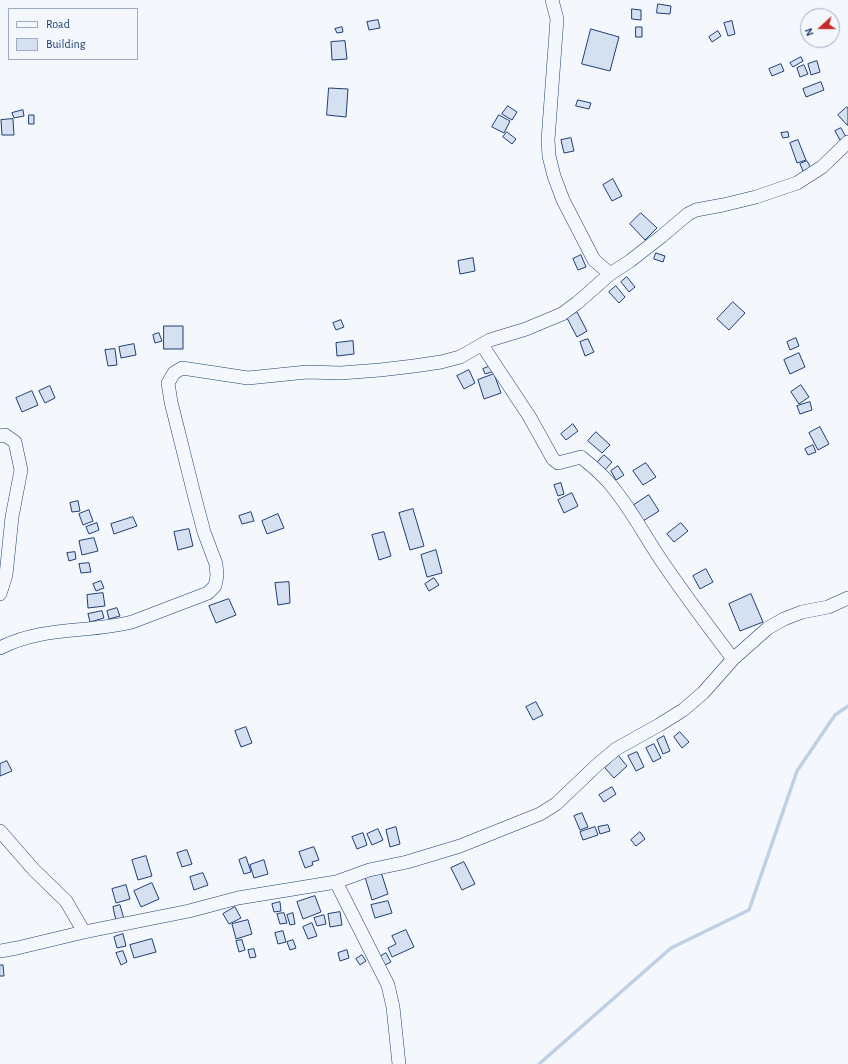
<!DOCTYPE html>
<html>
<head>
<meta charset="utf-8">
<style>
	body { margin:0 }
	#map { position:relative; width:848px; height:1064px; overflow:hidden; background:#f4f7fb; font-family:"Alegreya Sans",sans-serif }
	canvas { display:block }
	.legend { position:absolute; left:8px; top:8px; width:130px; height:52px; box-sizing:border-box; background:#f4f7fb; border:1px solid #9eadc5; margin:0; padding:5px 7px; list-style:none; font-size:12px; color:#1d3f73 }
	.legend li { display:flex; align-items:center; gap:8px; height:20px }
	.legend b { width:20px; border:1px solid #9eadc5 }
	.north { position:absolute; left:800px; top:8px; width:40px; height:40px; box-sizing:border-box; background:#f4f7fb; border:1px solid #9eadc5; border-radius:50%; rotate:249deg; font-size:11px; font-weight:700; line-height:16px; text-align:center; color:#1d3f73 }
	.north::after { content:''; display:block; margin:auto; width:14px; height:18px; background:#c62828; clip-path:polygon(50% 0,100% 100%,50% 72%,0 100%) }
</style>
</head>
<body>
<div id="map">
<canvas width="848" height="1064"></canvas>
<ul class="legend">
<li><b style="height:5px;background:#f4f7fb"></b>Road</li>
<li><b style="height:11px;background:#d5e0f0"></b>Building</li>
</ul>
<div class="north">N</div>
</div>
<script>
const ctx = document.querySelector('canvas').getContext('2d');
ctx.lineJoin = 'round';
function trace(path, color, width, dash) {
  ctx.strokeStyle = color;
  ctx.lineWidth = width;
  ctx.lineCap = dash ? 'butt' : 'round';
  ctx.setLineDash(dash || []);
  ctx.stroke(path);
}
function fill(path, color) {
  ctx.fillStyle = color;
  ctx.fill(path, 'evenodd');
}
const stream = new Path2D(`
	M539 1064 671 948 749 910 797 771 835 715 848 706`);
const building = new Path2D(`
	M658 4 671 6 670 14 657 13Z
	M632 9 641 10V20L632 19Z
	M378 20 380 28 369 30 367 22Z
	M732 21 735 34 728 36 724 23Z
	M342 27 343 32 337 33 335 29Z
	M636 27H642V37H636Z
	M591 29 619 37 610 71 582 64Z
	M718 31 721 36 712 42 709 37Z
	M345 41 347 59 332 60 331 42Z
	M801 57 803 61 793 67 790 63Z
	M817 61 820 72 811 75 808 64Z
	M781 64 784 71 772 76 769 69Z
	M804 65 808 74 800 77 797 68Z
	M821 82 824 90 806 97 803 89Z
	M329 88 348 89 346 117 327 115Z
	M578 100 591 103 589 109 576 106Z
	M508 106 517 112 512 120 502 114Z
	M847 107 848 108V125H847L838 115Z
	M23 110 24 116 14 118 12 113Z
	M29 115H34V124H29Z
	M499 115 510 121 504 133 492 127Z
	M13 119 14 135H2L1 120Z
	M841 128 846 137 840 140 835 131Z
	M507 132 516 139 512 144 503 137Z
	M788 132 789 137 783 138 781 133Z
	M571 138 574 151 564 153 561 140Z
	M798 140 806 160 797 163 790 143Z
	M807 161 811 168 803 171 800 164Z
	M613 179 622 196 612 201 603 185Z
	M641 213 657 228 645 240 630 224Z
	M656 253 665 256 663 262 654 259Z
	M581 255 586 267 578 270 573 259Z
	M473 258 475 271 460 274 458 261Z
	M627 277 635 287 629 292 621 282Z
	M616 286 625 297 619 303 609 292Z
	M733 302 745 313 729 330 717 319Z
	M577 312 587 331 577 337 567 318Z
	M341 320 344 327 336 330 333 323Z
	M164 326H183V349H164Z
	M159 333 162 341 155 343 153 335Z
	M796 338 799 346 790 350 787 342Z
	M588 339 594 352 585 356 580 342Z
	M353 341 354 354 337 356 336 343Z
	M134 344 136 355 121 358 119 347Z
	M115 349 117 365 108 366 105 350Z
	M799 353 805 367 790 374 784 360Z
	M493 365 495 371 485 374 483 369Z
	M469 370 475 383 464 389 457 376Z
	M494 374 501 393 484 399 478 380Z
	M801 385 809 397 799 404 791 392Z
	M50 386 55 398 45 403 39 391Z
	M32 391 38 405 22 412 16 398Z
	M810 402 812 410 800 414 797 406Z
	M573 424 578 431 566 440 561 434Z
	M820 427 829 444 818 450 809 433Z
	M596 432 610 445 602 453 588 441Z
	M813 445 816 452 808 455 805 449Z
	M604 455 612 462 605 470 597 463Z
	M646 463 656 477 643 485 633 471Z
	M618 466 624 475 616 480 611 471Z
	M561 483 564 494 558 496 554 485Z
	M572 493 578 506 564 513 558 500Z
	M649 495 659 511 643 521 634 505Z
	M78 501 80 511 72 512 70 503Z
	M413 509 424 546 410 550 399 513Z
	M89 510 93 521 83 525 79 514Z
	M251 512 254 521 242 524 239 516Z
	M278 514 284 528 267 534 262 521Z
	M133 517 137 526 114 534 111 524Z
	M97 523 99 530 89 534 86 527Z
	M681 523 688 531 674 542 667 534Z
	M189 529 193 546 178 550 174 532Z
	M384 532 391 556 379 560 372 535Z
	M94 538 98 551 82 555 79 541Z
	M436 550 442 573 427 577 421 555Z
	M75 552 76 559 69 561 67 553Z
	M89 563 91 572 81 573 79 564Z
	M706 569 713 582 700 589 693 576Z
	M434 578 439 585 429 591 425 584Z
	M101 581 104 588 96 591 93 584Z
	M289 582 290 603 278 605 275 583Z
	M103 593 105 606 88 608 87 595Z
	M751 594 763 622 740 631 729 604Z
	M229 599 236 615 216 623 209 606Z
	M117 608 120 616 109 619 107 611Z
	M102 611 104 618 90 622 88 614Z
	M536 702 543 715 533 720 526 707Z
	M246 727 252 743 241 747 235 731Z
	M680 732 689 742 682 748 674 737Z
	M664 736 670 751 663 754 657 740Z
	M654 744 661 758 653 762 646 748Z
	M637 752 644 767 636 771 628 756Z
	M618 755 627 766 614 778 605 768Z
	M7 761 12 771 0 776V764Z
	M612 787 616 794 604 802 599 795Z
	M582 813 588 827 580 830 574 816Z
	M608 825 610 831 600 834 598 827Z
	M396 827 400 844 390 847 386 830Z
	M595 827 598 835 583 840 580 832Z
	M378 829 383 840 372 845 367 834Z
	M640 832 645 839 636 846 631 840Z
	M363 833 367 845 357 849 352 837Z
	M314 847 319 860 312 862 313 865 305 868 299 852Z
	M187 850 192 864 182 867 177 853Z
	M146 856 152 876 138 880 132 860Z
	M246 857 251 872 244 874 239 860Z
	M264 860 268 874 254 878 250 865Z
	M464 862 475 884 462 890 451 868Z
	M381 872 388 894 372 900 365 877Z
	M203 873 208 885 194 890 190 877Z
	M152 883 159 899 141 907 134 891Z
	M126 885 130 899 116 903 112 889Z
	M315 896 321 912 303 919 297 902Z
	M388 901 392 913 375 918 371 905Z
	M280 902 281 911 274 912 272 904Z
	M120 905 124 919 116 921 113 907Z
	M235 907 241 918 229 924 223 914Z
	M340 912 342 925 330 927 328 914Z
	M284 913 287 923 280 924 277 914Z
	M293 913 295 924 290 925 287 915Z
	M324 915 326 924 317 926 314 918Z
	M248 920 252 934 236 939 232 924Z
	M312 923 317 936 308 939 303 927Z
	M406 930 414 947 392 957 388 948 396 944 392 936Z
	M283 931 286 942 278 944 275 933Z
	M123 934 126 946 117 948 114 937Z
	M152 939 156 952 134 958 130 945Z
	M242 940 245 950 239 952 236 941Z
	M293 940 296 948 290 950 287 942Z
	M254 949 256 957 250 958 248 950Z
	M347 950 349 958 340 961 338 953Z
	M123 951 127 962 121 965 116 953Z
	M386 953 391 962 383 966 378 958Z
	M362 955 366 961 360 965 356 959Z
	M0 965H3L4 976H0Z`);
const minor = new Path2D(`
	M552 0 557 19 548 140 549 156 554 176 563 200 594 260 610 274 630 261 662 236 688 214 696 210 723 205 756 197 797 183 822 167 848 142
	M482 345 529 416 553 459 558 463 581 457C591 465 602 474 610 484 630 507 644 535 661 560 684 594 708 626 733 659
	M0 436 5 435 15 442 21 470 12 517 6 575 0 594
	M0 648C41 626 89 633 132 622L208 593 215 586 217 576 216 564 204 532 195 498 171 402 168 383 174 373 182 368 248 378 307 372 341 373 380 370 414 366 441 362 460 357 490 340 526 329 562 314 577 303 610 274
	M0 831 34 870 66 901 84 932
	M336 882 388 985 393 1007 399 1064
	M0 951 17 948 84 932 189 911 238 898 336 882 369 870 407 862 460 846 540 814 556 804 597 765 616 749 659 725 683 710 703 693 733 659 768 628 784 619 802 612 828 607 848 598`);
trace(stream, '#bed0e5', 3.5);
fill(building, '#d5e0f0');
trace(building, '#1d3f73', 1);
trace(minor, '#1d3f73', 14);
trace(minor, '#f4f7fb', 13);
</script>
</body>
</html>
